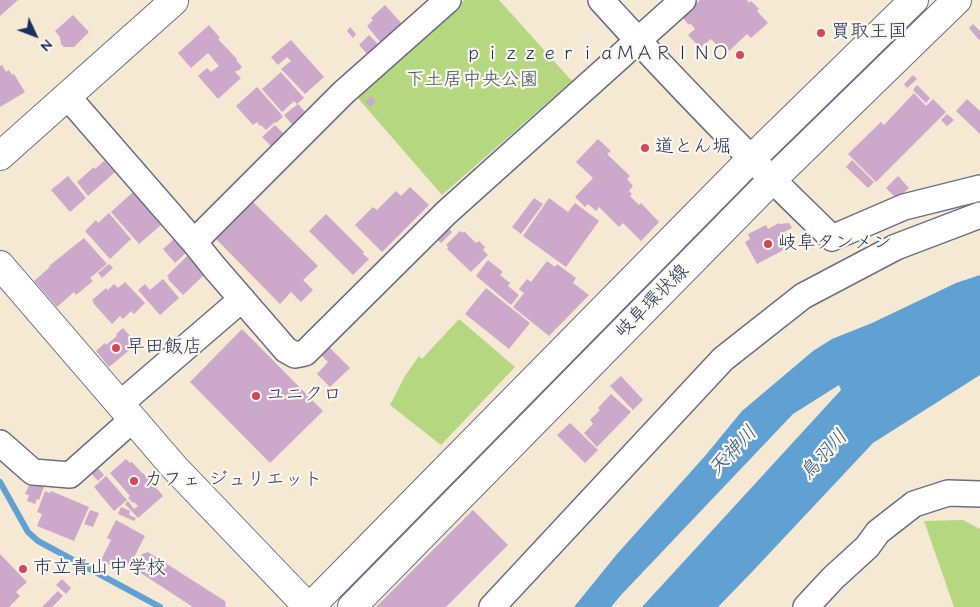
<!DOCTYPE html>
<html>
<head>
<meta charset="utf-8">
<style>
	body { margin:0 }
	#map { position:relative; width:980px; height:607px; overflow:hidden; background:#f6e9d3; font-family:"Architects Daughter",sans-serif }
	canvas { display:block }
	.north { position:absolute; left:10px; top:10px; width:50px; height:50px; -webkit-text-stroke:4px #fbf7ec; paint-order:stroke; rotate:133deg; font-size:14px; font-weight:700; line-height:20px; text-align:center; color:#1b2f5e }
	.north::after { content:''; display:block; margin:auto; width:18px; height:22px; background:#1b2f5e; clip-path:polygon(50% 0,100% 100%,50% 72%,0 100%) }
</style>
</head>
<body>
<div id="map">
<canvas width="980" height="607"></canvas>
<div class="north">N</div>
</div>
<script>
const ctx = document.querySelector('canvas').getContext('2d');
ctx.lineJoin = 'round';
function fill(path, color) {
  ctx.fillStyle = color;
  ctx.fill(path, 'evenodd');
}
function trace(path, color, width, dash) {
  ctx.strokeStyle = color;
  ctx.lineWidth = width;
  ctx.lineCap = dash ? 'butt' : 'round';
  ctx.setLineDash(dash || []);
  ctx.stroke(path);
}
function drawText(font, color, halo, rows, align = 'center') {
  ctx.font = font + ' "Architects Daughter","Klee One",sans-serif';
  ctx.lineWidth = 4.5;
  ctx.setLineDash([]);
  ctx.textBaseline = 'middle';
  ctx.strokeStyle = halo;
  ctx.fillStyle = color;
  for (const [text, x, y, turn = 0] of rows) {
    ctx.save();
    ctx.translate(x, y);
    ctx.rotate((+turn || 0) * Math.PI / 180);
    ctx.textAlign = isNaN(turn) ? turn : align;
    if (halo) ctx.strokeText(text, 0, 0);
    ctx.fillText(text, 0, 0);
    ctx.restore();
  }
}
const green = new Path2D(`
	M464 0H499L572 81 442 195 357 97Z
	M459 319 515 367 441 445 390 405 405 376 419 356 422 359Z
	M963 520 980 529V607H954L924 521Z`);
const water = new Path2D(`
	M980 275V375L873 443 751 573 718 607H642L841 390 839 385 793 414 622 594 611 607H574L617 554 705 456 742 411 813 351 832 339 872 323 956 283Z`);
const stream = new Path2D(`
	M0 482 28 532 38 541 160 607`);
const building = new Path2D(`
	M0 0H18L0 16Z
	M700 0H747L749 3 751 1 759 9 757 11 768 23 751 38 747 34 728 52 720 43 717 45 711 39 700 48 688 35 695 29 690 23 689 25 682 17Z
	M385 5 403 25 382 44 367 26 373 20 371 18Z
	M73 15 89 32 74 47H64L61 44 60 37 55 31Z
	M973 24 980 31V39L979 40 969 28Z
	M209 25 220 38 218 39 237 59 236 60 242 67 238 71 237 70 235 72 241 78 218 99 198 76 207 68 211 72 219 66 208 53 191 68 178 53Z
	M350 27 356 34 353 38 347 31Z
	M369 35 380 46 369 56 359 45Z
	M291 40 324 77 305 94 281 69 291 61 287 57 278 65 271 57Z
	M2 65 6 72 9 70 12 75 14 74 25 92 0 107V66Z
	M281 72 304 98 297 104 294 101 282 112 262 89Z
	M913 75 917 79 907 88 904 84Z
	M917 85 930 98 926 103 913 90Z
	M257 87 282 115H281L283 117 276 123 275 122 266 130 261 125 260 126 257 122 253 125 236 106Z
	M914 93 926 106 933 99 946 112 876 182 848 154 881 122 884 125Z
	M371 96 376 102 370 107 365 102Z
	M967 99 980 111V134L956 111Z
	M298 104 308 115 294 127 284 115Z
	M947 114 954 120 947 126 941 120Z
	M275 125 286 136 273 148 262 137Z
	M598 139 611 151 607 154 630 176 627 179 633 186 629 191 632 194 630 196 639 205 641 203 659 222 641 241 623 223 619 227 599 207 596 211 588 204 585 207 575 197 593 178 576 162Z
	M852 160 874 182 868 188 846 167Z
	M104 161 115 172 88 196 77 182 94 167 95 169Z
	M68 176 86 198 70 212 51 190Z
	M898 176 909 188 897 199 886 188Z
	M410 187 429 205 382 252 355 225 373 207 377 210 396 191 401 196Z
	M133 192 161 225 139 244 111 212Z
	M534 198 543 204 521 234 512 227Z
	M549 198 568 212 575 203 599 221 566 267 523 236Z
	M253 202 318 266 303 280 313 290 301 302 291 292 280 304 216 239Z
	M109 213 131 239 110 259 85 231 96 220 98 223Z
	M326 214 364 252 363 254 369 259 353 275 309 231Z
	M779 223 780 224 789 223 792 228 784 232 791 246 757 264 745 242 750 239 748 234 766 225 768 229Z
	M448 228 452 232 441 243 437 239Z
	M460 231 463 233 464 231 476 243 479 241 485 247 483 250 488 255 471 272 447 249 448 247 446 245Z
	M84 238 107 264 90 278 93 281 76 295 74 292 57 307 34 281 50 267 49 266Z
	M174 239 186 253 175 263 163 249Z
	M188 255 205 274 183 295 168 279 169 278 167 276Z
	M488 260 503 272 500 275 510 283 508 286 519 295 511 305 476 276Z
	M547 261 555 267 557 264 576 278 573 283 589 295 549 336 513 307 524 293 519 289 527 279 531 282Z
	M109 264 113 268 102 278 98 273Z
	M163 279 179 298 160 315 138 290 145 284 150 290Z
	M125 282 145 303 134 314 131 311 123 319 120 316 112 324 93 303H94L92 300 106 288 108 290 114 284 118 288Z
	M486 288 530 323 509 349 465 314Z
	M123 328 137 344 109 367 96 351 105 343 106 345 117 336 116 334Z
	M242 329 323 411 270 463 190 382Z
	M329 347 350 368 330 387 317 374 328 362 321 355Z
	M621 376 643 400 633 410 610 386Z
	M611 394 631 412 597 447 584 433 593 424 590 420 600 410 598 408Z
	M570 423 598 450 585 463 557 435Z
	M126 459 130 463 132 462 142 473H143L163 496 138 518 125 504 128 501 134 509 138 506 134 502 133 503 128 498 130 496 110 473Z
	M96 466 104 475 98 481 90 472Z
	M106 476 127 500 114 511 94 487Z
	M31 481 44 487 39 500 37 499 35 504 27 501 29 495 25 494Z
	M45 491 50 493 51 491 89 507 74 541 37 526 42 514 37 512Z
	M121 507 130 511 129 515 136 518 134 521 118 514Z
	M90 510 99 513 93 527 84 524Z
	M473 510 508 545 446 607H376Z
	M116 520 145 536 130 565 125 562 121 571 101 560 111 540 107 538Z
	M148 552 225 601 226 607H193L133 568 142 554Z
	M0 554 27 582 16 592 20 596 9 607H0Z
	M62 579 71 588 66 594 56 585Z
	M58 591 63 596 52 607H42Z`);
const street = new Path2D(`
	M601 0C675 82 752 161 832 238L904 207 980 188
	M67 96 194 242 214 267 286 350 295 355 305 353 446 213 683 0
	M194 242 343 93 448 0
	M120 404 242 299
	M0 443 33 472 70 475 133 419
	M492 607 723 359 803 296 896 247 980 215
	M806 607 833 578 867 547 878 532 914 504 948 493 980 494`);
const secondary = new Path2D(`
	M0 156 174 1 173 0
	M0 265 174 467 308 607`);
const primary = new Path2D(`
	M310 607 751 159 914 0
	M352 607 772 180 957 0`);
const markers = [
	[821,33,5,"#d1495b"],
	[740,55,5,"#d1495b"],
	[645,148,5,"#d1495b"],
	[768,244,5,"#d1495b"],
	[116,348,5,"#d1495b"],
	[256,396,5,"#d1495b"],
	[134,481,5,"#d1495b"],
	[23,569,5,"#d1495b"]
];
const poiNames = [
	["買取王国",831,33],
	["ｐｉｚｚｅｒｉａＭＡＲＩＮＯ",730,55,"right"],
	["道とん堀",655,148],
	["岐阜タンメン",778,244],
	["早田飯店",126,348],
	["ユニクロ",266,396],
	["カフェ ジュリエット",144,481],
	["市立青山中学校",33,569]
];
const parkNames = [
	["下土居中央公園",472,81]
];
const streetNames = [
	["岐阜環状線",653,302,-45]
];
const waterNames = [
	["天神川",734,452,-47],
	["鳥羽川",825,456,-48]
];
fill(green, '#b4d780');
fill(water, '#61a0d3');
trace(stream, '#61a0d3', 6);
fill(building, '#cca8cb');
trace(street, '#687087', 28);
trace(secondary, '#687087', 30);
trace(primary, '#687087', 30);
trace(street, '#fff', 25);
trace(secondary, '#fff', 28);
trace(primary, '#fff', 28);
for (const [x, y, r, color] of markers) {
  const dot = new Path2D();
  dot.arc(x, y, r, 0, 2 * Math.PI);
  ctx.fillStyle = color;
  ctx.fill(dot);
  trace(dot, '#fbf7ec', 2);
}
drawText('19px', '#1b2f5e', '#fbf7ec', poiNames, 'left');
drawText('19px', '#415966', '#fbf7ec', parkNames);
drawText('19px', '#1b2f5e', '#fbf7ec', streetNames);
drawText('italic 20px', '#345787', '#fbf7ec', waterNames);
</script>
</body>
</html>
